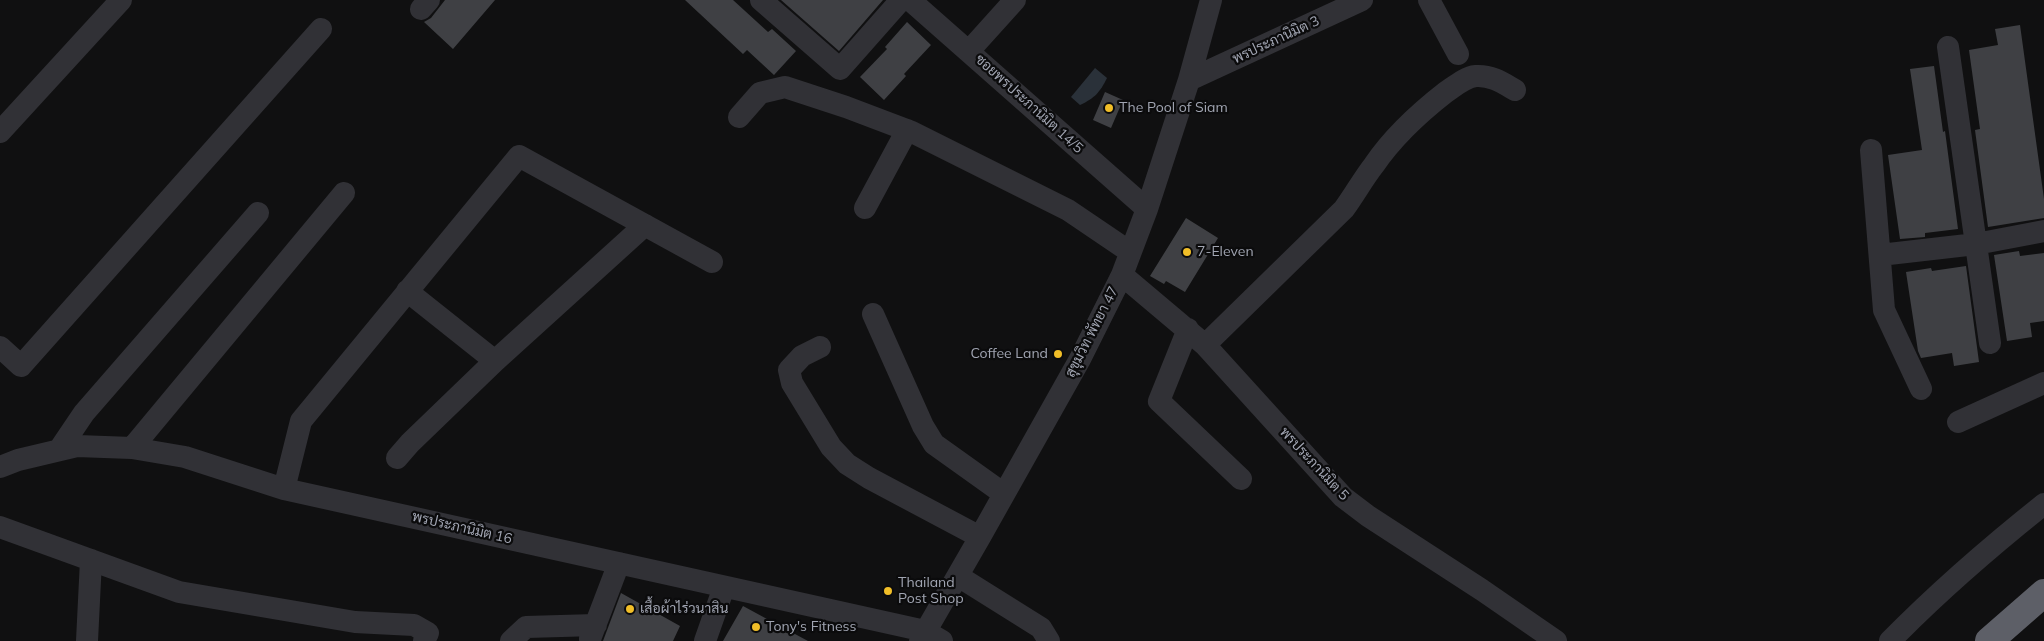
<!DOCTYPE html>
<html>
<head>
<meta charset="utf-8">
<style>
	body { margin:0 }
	canvas { display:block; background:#101011 }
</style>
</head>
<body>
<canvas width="2044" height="641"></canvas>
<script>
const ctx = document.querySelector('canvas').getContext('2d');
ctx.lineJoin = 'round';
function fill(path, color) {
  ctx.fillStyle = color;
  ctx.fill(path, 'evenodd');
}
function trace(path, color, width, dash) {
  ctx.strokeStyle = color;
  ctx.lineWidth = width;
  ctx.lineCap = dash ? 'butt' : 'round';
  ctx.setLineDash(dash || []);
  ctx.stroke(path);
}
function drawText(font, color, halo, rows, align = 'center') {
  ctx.font = font + ' Mulish,Sarabun,sans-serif';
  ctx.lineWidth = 4.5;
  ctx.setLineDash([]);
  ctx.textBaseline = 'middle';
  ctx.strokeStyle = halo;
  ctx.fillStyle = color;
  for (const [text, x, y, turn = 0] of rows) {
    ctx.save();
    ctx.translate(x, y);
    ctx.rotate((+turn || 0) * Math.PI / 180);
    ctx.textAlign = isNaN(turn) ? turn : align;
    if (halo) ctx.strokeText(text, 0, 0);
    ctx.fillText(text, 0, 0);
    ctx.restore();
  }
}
const water = new Path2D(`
	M1095 68 1107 78C1100 92 1095 98 1080 105L1071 97Z`);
const building = new Path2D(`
	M445 0H495L453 49 424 22 431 18Z
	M685 0H733L768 32 772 29 796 51 774 75 747 50 743 54Z
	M781 0H883L839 51Z
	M907 22 931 45 904 74 906 76 884 100 860 77 887 49 885 47Z
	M2020 25 2044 199V218L1988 227 1975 130 1980 129 1969 50 1998 45 1995 29Z
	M1934 66 1943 132 1945 131 1958 229 1925 233V237L1900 239 1888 155 1922 150 1910 69Z
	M1105 92 1123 100 1111 128 1093 120Z
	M1186 218 1218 238 1185 292 1166 281 1164 284 1150 276Z
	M2019 251 2020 256 2044 253V321L2030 323 2032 337 2007 341 1994 255Z
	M1966 266 1979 362 1954 366 1952 353 1921 358 1918 351 1906 272 1931 268 1932 271Z
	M621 593 680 626 673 641H603Z
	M743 606 767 619 808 641H723Z`);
const minor = new Path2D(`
	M761 0 840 69 901 0
	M910 0 1147 209
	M1429 0 1458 54
	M421 9 429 0
	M1948 47 1990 343
	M969 51 1015 0
	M1189 80 1362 0
	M739 117 760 93 785 87 846 107 912 132 1068 210 1130 252
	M0 132 121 0
	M1871 150 1884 310 1921 389
	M865 208 907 130
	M1880 255 1976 244 2044 231
	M1122 275 1205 345 1343 497 1368 516 1482 590 1556 641
	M407 291 495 361
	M873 314 923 426 934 444 1004 494
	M1188 329 1159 401 1241 479
	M1205 345 1344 209C1355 194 1363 179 1374 165 1393 137 1419 113 1446 92 1455 86 1465 77 1476 76 1491 75 1503 83 1515 90
	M0 347 21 366 321 29
	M820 347 802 356 789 370 792 383 831 447 847 464 869 478 980 537
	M1958 422 2044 383
	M132 448 344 193
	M59 450 84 413 258 213
	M397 458 410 443 495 361 645 225
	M0 467 18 460 77 446 132 448 185 457 284 489 925 631 942 641
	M284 489 301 421 519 156 712 262
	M0 527 179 592 355 622 414 625 428 633 424 641
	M958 576 1041 628 1049 641
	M590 639 619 563
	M87 641 91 560
	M511 641 526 627 596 625
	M705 641 724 587
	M920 641 980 537 1080 359 1122 275 1147 209 1189 80 1211 0
	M1890 641C1938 592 1990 547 2044 504`);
const highway = new Path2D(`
	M1989 641 2044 593`);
const markers = [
	[1109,108,5,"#f1be28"],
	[1187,252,5,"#f1be28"],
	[1058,354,5,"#f1be28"],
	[888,591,5,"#f1be28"],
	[630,609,5,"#f1be28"],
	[756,627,5,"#f1be28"]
];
const streetNames = [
	["พรประภานิมิต 3",1276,40,-25],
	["ซอยพรประภานิมิต 14/5",1029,104,42],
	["สุขุมวิท พัทยา 47",1092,332,-63],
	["พรประภานิมิต 5",1314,464,47],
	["พรประภานิมิต 16",462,528,13]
];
const poiNames = [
	["The Pool of Siam",1119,108],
	["7-Eleven",1197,252],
	["Coffee Land",1048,354,"right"],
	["Thailand",898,583],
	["Post Shop",898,599],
	["เสื้อผ้าไร่วนาสิน",640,609],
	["Tony's Fitness",766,627]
];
fill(water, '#2a3139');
fill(building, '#3f4044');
trace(minor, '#313136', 22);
trace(highway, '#5d5f67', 28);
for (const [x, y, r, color] of markers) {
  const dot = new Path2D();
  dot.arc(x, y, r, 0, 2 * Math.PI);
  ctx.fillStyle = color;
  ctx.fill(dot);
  trace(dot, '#0b0b0c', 2);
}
drawText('14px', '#a1a5b2', '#0b0b0c', streetNames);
drawText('14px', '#a1a5b2', '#0b0b0c', poiNames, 'left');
</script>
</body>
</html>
